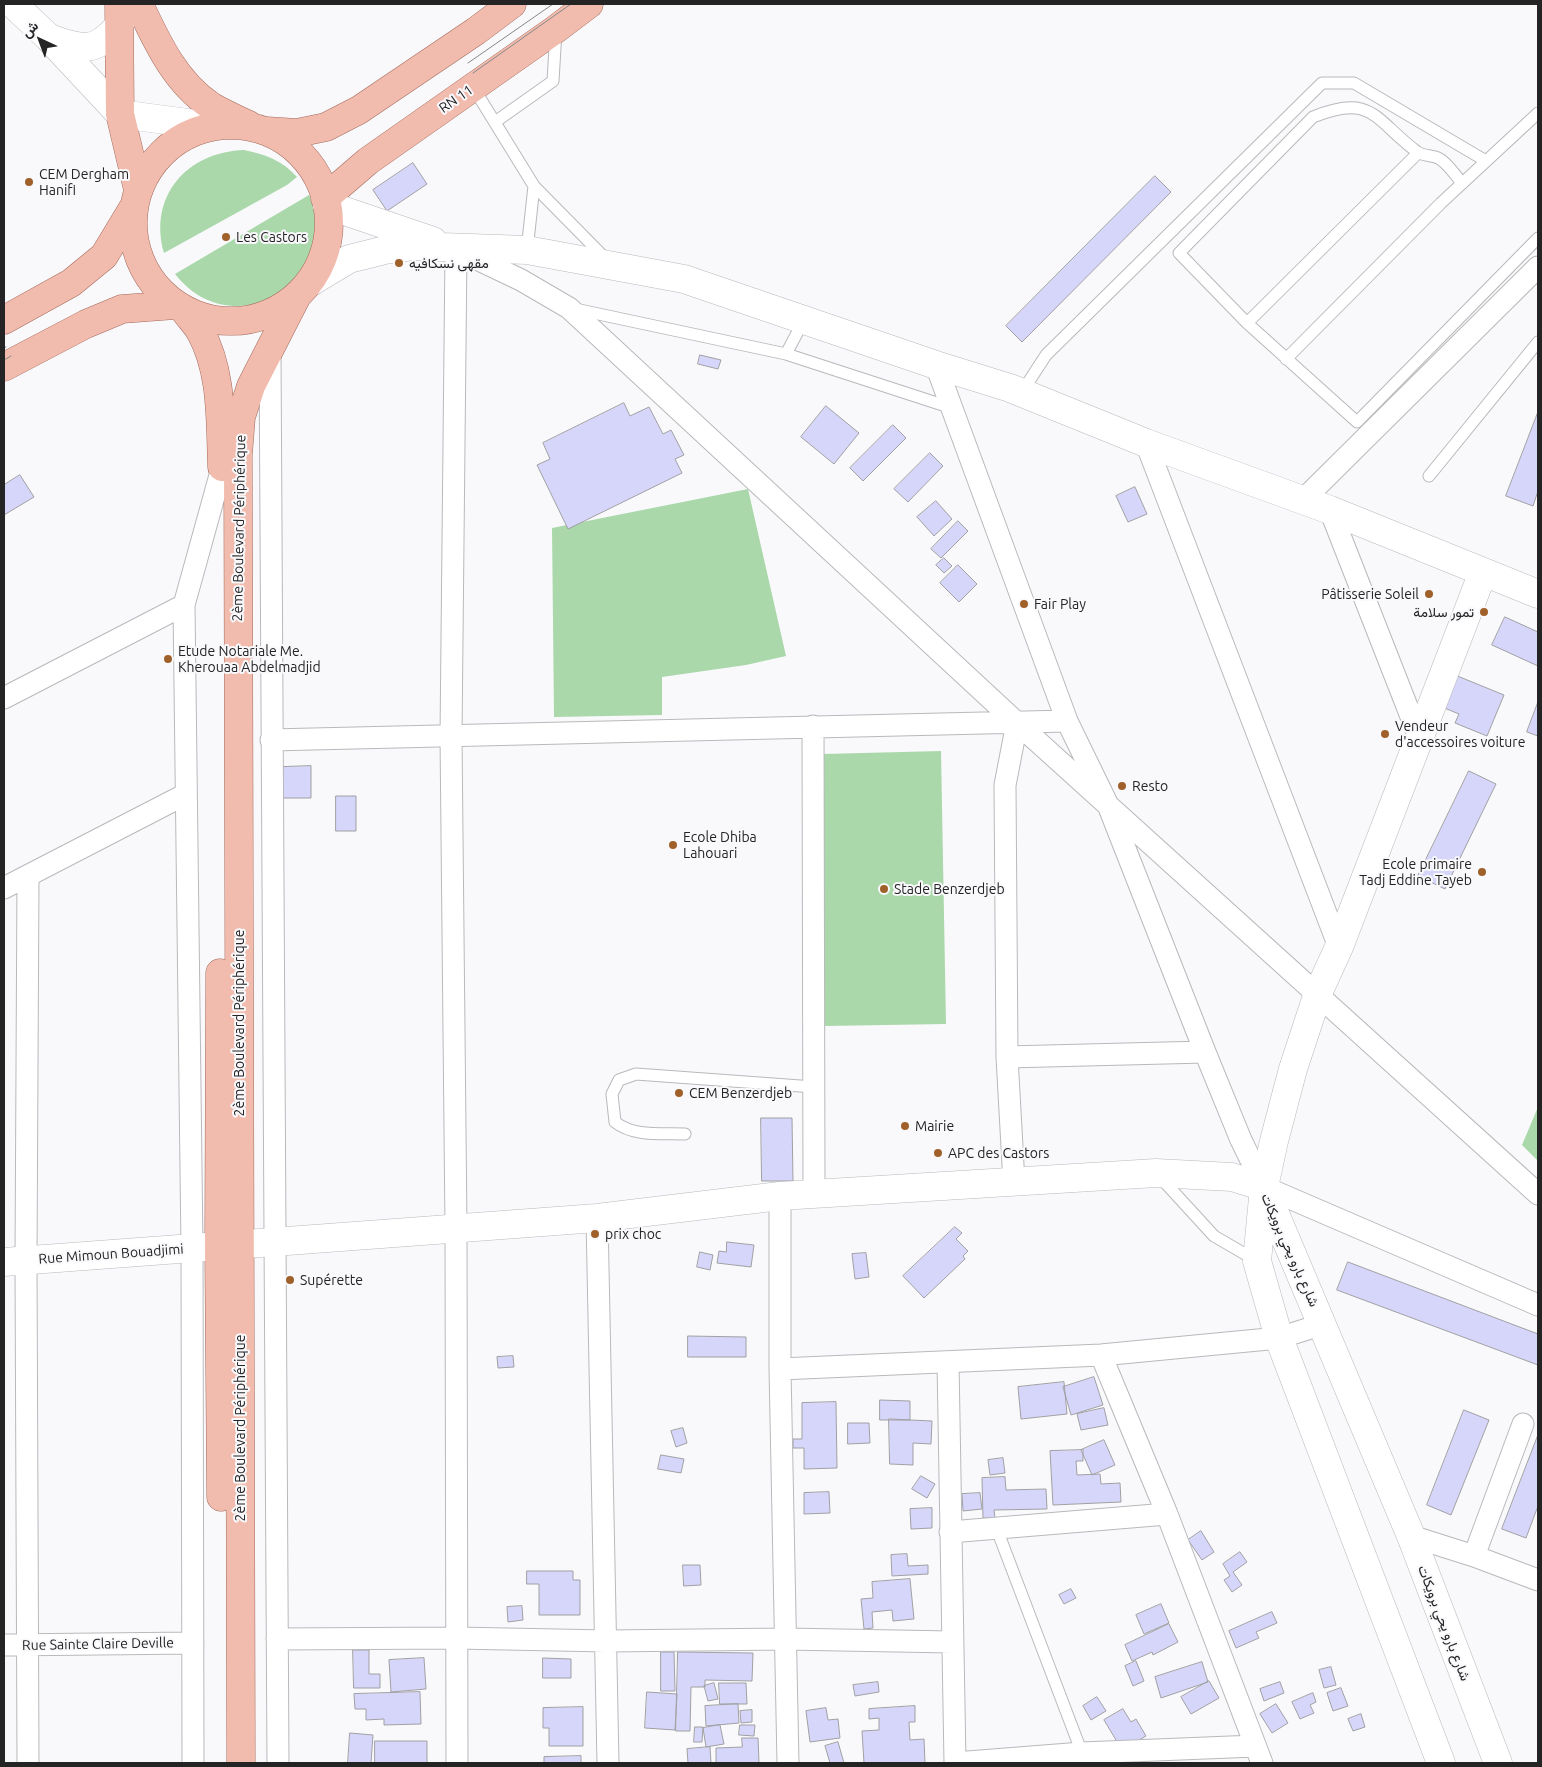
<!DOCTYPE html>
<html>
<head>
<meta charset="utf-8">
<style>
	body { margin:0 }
	#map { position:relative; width:1542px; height:1767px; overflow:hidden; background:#f9f9fc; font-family:Ubuntu,Vazirmatn,sans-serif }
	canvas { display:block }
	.frame { position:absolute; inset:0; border:5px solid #242425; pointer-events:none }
	.north { position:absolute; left:15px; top:15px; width:50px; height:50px; -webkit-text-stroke:4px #f9f9fc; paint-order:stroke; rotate:317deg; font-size:14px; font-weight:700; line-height:20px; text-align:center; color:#242425 }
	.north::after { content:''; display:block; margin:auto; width:18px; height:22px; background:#242425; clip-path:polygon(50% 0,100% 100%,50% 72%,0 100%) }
</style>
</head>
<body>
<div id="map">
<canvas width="1542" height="1767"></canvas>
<div class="frame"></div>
<div class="north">ش</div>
</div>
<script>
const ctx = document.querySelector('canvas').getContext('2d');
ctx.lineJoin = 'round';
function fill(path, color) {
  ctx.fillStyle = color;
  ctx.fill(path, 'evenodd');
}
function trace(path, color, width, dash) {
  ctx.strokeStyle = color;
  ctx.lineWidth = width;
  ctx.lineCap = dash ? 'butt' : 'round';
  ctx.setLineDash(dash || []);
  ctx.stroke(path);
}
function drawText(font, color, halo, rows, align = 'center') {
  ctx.font = font + ' Ubuntu,Vazirmatn,sans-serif';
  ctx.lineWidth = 4;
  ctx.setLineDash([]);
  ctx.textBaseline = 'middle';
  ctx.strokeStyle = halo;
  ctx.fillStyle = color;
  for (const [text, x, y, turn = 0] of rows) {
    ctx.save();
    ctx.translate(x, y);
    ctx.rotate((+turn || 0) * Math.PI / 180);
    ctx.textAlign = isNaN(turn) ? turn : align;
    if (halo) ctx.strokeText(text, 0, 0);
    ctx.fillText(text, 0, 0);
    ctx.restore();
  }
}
const green = new Path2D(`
	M244 150C265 154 283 161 297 177L287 185 164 253C148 196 187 152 244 150Z
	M309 195C351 275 235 351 175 274Z
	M748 489 786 656 746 665 662 677V715L554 717 552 528Z
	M941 751 946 1024 825 1026 823 754Z
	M1538 1107V1161L1522 1145Z`);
const building = new Path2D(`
	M413 163 427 184 387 211 373 190Z
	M1155 176 1171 192 1022 342 1006 326Z
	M700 355 721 360 718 369 698 364Z
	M624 403 630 416 649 407 663 434 671 430 684 455 675 459 682 473 568 529 537 465 550 459 543 443Z
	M826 406 859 433 834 464 801 437Z
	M1538 412V491L1533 506 1506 496Z
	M893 425 906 438 863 481 850 468Z
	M930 453 943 466 908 502 894 489Z
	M20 475 34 497 4 515V485Z
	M1135 487 1147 514 1128 522 1116 496Z
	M936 501 952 519 934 536 917 517Z
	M958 521 968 531 941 558 931 549Z
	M944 558 952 566 944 573 936 565Z
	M958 565 977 584 959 602 940 583Z
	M1505 617 1538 632V666L1492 645Z
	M1455 675 1504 695 1487 736 1455 723 1459 714 1442 707Z
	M1538 702V736L1527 732Z
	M311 766V798H283V767Z
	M1469 771 1496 784 1445 889 1418 876Z
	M336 796H356V831H336Z
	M761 1118H792L793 1181H762Z
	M955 1227 962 1233 956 1239 968 1251 963 1256 965 1259 924 1298 903 1276Z
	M727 1242 754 1245 751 1267 717 1263 719 1251 726 1252Z
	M700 1252 713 1255 710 1270 697 1267Z
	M866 1253 869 1277 855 1279 852 1254Z
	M1348 1262 1538 1334V1365L1337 1290Z
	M688 1336 746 1337V1357H688Z
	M513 1356 514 1367 498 1368 497 1357Z
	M1094 1377 1103 1405 1071 1415 1063 1387Z
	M1064 1382 1067 1414 1021 1419 1018 1387Z
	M880 1400 910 1401V1420H880Z
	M836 1402 837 1468 804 1469V1448H793V1439H802V1403Z
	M1104 1408 1108 1425 1081 1430 1077 1414Z
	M1464 1410 1489 1420 1451 1515 1427 1505Z
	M889 1419 932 1421 931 1444 913 1443V1465L890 1464Z
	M848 1423H869L870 1443 848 1444Z
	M683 1428 687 1443 676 1447 671 1431Z
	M1538 1435V1506L1526 1538 1502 1529Z
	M1104 1440 1115 1465 1092 1475 1081 1450Z
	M1083 1450V1461H1076L1077 1475 1100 1474 1101 1484 1120 1483 1121 1502 1053 1505 1050 1451Z
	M661 1455 684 1459 681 1473 658 1469Z
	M1003 1458 1005 1473 990 1475 988 1460Z
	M921 1476 935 1484 927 1498 912 1489Z
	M1005 1477 1006 1490 1046 1489 1047 1509 994 1510 995 1518H983L982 1478Z
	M829 1492 830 1513 804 1514V1493Z
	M980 1493 982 1509 963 1511 962 1494Z
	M932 1508V1528L911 1529 910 1509Z
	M1201 1531 1214 1552 1202 1560 1188 1540Z
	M1240 1552 1247 1562 1233 1572 1242 1585 1232 1592 1224 1580 1230 1576 1223 1564Z
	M907 1554 908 1566 928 1565V1574L892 1576 891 1555Z
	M683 1565H700L701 1585 684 1586Z
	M527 1571H573V1580H580V1615H539V1584H527Z
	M910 1579 914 1619 893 1621 892 1610 872 1612 873 1628 864 1629 861 1599 873 1598 872 1582Z
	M1071 1589 1076 1598 1064 1604 1059 1595Z
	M1161 1604 1169 1623 1144 1634 1136 1615Z
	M522 1606 523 1620 508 1622 507 1607Z
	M1272 1612 1277 1623 1256 1632 1259 1638 1236 1648 1229 1631Z
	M1169 1624 1178 1642 1153 1655 1152 1652 1132 1661 1125 1645Z
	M353 1650H369V1674H380V1688H354Z
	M661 1652H674L675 1691H661Z
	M678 1652 753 1653 752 1681 705 1680V1687H691L690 1731H676Z
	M424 1658 426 1689 391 1692 389 1660Z
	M543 1658 571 1659V1678H543Z
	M1136 1661 1144 1681 1133 1686 1125 1666Z
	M1202 1662 1208 1682 1161 1698 1155 1677Z
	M1331 1667 1336 1685 1324 1688 1319 1670Z
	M1209 1681 1219 1698 1191 1714 1181 1697Z
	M878 1682 879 1692 855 1696 853 1685Z
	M1280 1682 1284 1693 1264 1701 1260 1689Z
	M714 1683 718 1699 708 1701 704 1686Z
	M719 1683H746L747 1704H720Z
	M1341 1688 1348 1706 1333 1711 1327 1693Z
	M420 1692 421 1724 384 1725V1719L366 1720V1709H355L354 1694Z
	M647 1692 677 1694 675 1730 645 1728Z
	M1313 1693 1316 1702 1310 1705 1314 1713 1300 1719 1292 1702Z
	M1097 1697 1106 1711 1091 1720 1083 1706Z
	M738 1704 739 1723 706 1726 705 1706Z
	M1276 1704 1288 1723 1272 1733 1260 1714Z
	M915 1706V1722H909L910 1740 924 1739 925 1763H864L862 1731 879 1730V1718L869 1719V1709Z
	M583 1707V1746H549V1728H543V1708Z
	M826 1708 828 1720 838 1719 840 1738 810 1742 806 1711Z
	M1123 1709 1131 1722 1136 1719 1146 1736 1122 1750 1104 1720Z
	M752 1710V1722L741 1723 740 1711Z
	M1361 1714 1365 1727 1353 1731 1348 1719Z
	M720 1725 724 1744 706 1747 703 1728Z
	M740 1725H755L754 1736 739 1735Z
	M695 1727H703L702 1742H694Z
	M350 1733 373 1735 371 1763H348Z
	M742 1738H758L759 1763H716V1748L742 1747Z
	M375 1741H427V1763H375Z
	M838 1742 844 1763H830L825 1746Z
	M710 1747 711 1763H688L687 1749Z
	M581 1756V1763H544V1757Z`);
const service = new Path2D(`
	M473 87 534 186
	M495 122 553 81 556 31
	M1462 183C1455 175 1447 162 1438 158 1431 155 1421 156 1416 151 1374 119 1372 93 1313 117L1179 253 1247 323 1357 422 1538 238
	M527 250 534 186 606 259
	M575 309 786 354 804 320
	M1247 323 1418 153
	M786 354 952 408
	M1286 359 1441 203 1538 113
	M1022 392 1046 355 1322 83H1354L1486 161
	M1429 476 1538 342
	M685 1134C661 1133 634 1137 615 1122L612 1094 619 1080 636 1074 814 1087
	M1159 1176 1214 1236 1257 1261
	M996 1527 1082 1753`);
const minor = new Path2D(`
	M270 351 278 1763
	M936 365 1067 721 1108 805 1205 1052 1241 1140 1264 1187 1538 1305
	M1146 443 1339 947
	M1303 500 1538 267
	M1330 510 1419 737
	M4 698 184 605
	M813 726 814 1194
	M271 740 1067 721
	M28 876 26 1260 28 1763
	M4 888 186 794
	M1007 1057 1205 1052
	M1014 1183 1007 1057 1005 785 1017 723
	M780 1196V1369L788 1763
	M597 1218 608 1763
	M1101 1355 1167 1514 1262 1763
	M948 1362 955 1763
	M780 1369 1101 1355 1279 1338 1323 1324
	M950 1532 1167 1514
	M1411 1536 1474 1556 1538 1580
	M1474 1556 1523 1424
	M277 1639 456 1638 607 1641 785 1639 952 1642
	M4 1645 193 1643
	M193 1763 192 1248 184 605 222 468
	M457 1763 456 1228 451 736 456 249 521 280 569 308 1017 723 1538 1194
	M955 1763 1082 1753 1255 1746`);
const tertiary = new Path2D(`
	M4 1262 597 1218 780 1196 1156 1173 1232 1177 1264 1187`);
const secondary = new Path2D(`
	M13 4 49 38 120 114 188 123 233 125
	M49 38C82 50 96 54 120 24
	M327 205 433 241
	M309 283 349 259 385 250 414 246 527 250 684 279 936 365 1010 388 1146 443 1330 510 1538 594
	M1265 1190 1411 1536 1498 1763
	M1441 1763 1279 1338 1257 1261 1264 1187 1274 1141 1293 1069 1318 993 1339 947 1483 572`);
const primary = new Path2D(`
	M119 4 120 114 138 190
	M139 4C157 42 175 82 211 106 223 113 236 119 249 125
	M133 223a98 98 0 1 1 196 0a98 98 0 1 1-196 0Z
	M267 131 297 133 326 127 359 110 476 31 512 4
	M325 198 368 161 556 29 589 4
	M184 310C189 317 196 324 200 331 223 372 220 422 222 467
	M4 320 71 283 104 256 133 208
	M4 367 86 324 122 309 175 305
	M220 973 219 1247 221 1497
	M241 1763 238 455 241 417 251 386 297 296`);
const tram = new Path2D(`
	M468 63 553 4
	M473 73 571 4
	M4 348 6 347
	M4 360 11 356`);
const markers = [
	[29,182,5,"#a06029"],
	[226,237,5,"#a06029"],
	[399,263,5,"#a06029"],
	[1429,594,5,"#a06029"],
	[1024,604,5,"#a06029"],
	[1484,612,5,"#a06029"],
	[168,659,5,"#a06029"],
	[1385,734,5,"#a06029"],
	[1122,786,5,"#a06029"],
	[673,845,5,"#a06029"],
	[1482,872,5,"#a06029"],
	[884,889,5,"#a06029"],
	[679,1093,5,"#a06029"],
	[905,1126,5,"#a06029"],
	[938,1153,5,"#a06029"],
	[595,1234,5,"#a06029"],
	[290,1280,5,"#a06029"]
];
const streetNames = [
	["RN 11",456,99,-35],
	["2ème Boulevard Périphérique",239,528,-89],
	["2ème Boulevard Périphérique",239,1023,-90],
	["شارع بارو يحي برويكات",1290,1250,66],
	["Rue Mimoun Bouadjimi",111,1254,-4],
	["2ème Boulevard Périphérique",240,1428,-90],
	["شارع بارو يحي برويكات",1444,1623,69],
	["Rue Sainte Claire Deville",98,1644,-1]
];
const poiNames = [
	["CEM Dergham",39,174],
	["Hanifi",39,190],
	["Les Castors",236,237],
	["مقهى نسكافيه",409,263],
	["Pâtisserie Soleil",1419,594,"right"],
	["Fair Play",1034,604],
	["تمور سلامة",1474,612,"right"],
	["Etude Notariale Me.",178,651],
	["Kherouaa Abdelmadjid",178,667],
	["Vendeur",1395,726],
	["d'accessoires voiture",1395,742],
	["Resto",1132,786],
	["Ecole Dhiba",683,837],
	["Lahouari",683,853],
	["Ecole primaire",1472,864,"right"],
	["Tadj Eddine Tayeb",1472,880,"right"],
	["Stade Benzerdjeb",894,889],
	["CEM Benzerdjeb",689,1093],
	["Mairie",915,1126],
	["APC des Castors",948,1153],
	["prix choc",605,1234],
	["Supérette",300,1280]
];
fill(green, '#aad8aa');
fill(building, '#d6d6fb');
trace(building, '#a0a0a3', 1);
trace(service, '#b9b9bc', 13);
trace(minor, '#b9b9bc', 23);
trace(tertiary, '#b9b9bc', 29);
trace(secondary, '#b9b9bc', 29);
trace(primary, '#a36a5b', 29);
trace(service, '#fff', 11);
trace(minor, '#fff', 21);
trace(tertiary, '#fff', 28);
trace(secondary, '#fff', 28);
trace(primary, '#f1bcae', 28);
trace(tram, '#878789', 1);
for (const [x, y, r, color] of markers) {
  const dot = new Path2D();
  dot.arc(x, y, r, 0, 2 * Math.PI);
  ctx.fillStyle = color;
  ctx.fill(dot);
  trace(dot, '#f9f9fc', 2);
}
drawText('14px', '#242425', '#f9f9fc', streetNames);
drawText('14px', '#242425', '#f9f9fc', poiNames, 'left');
</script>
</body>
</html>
